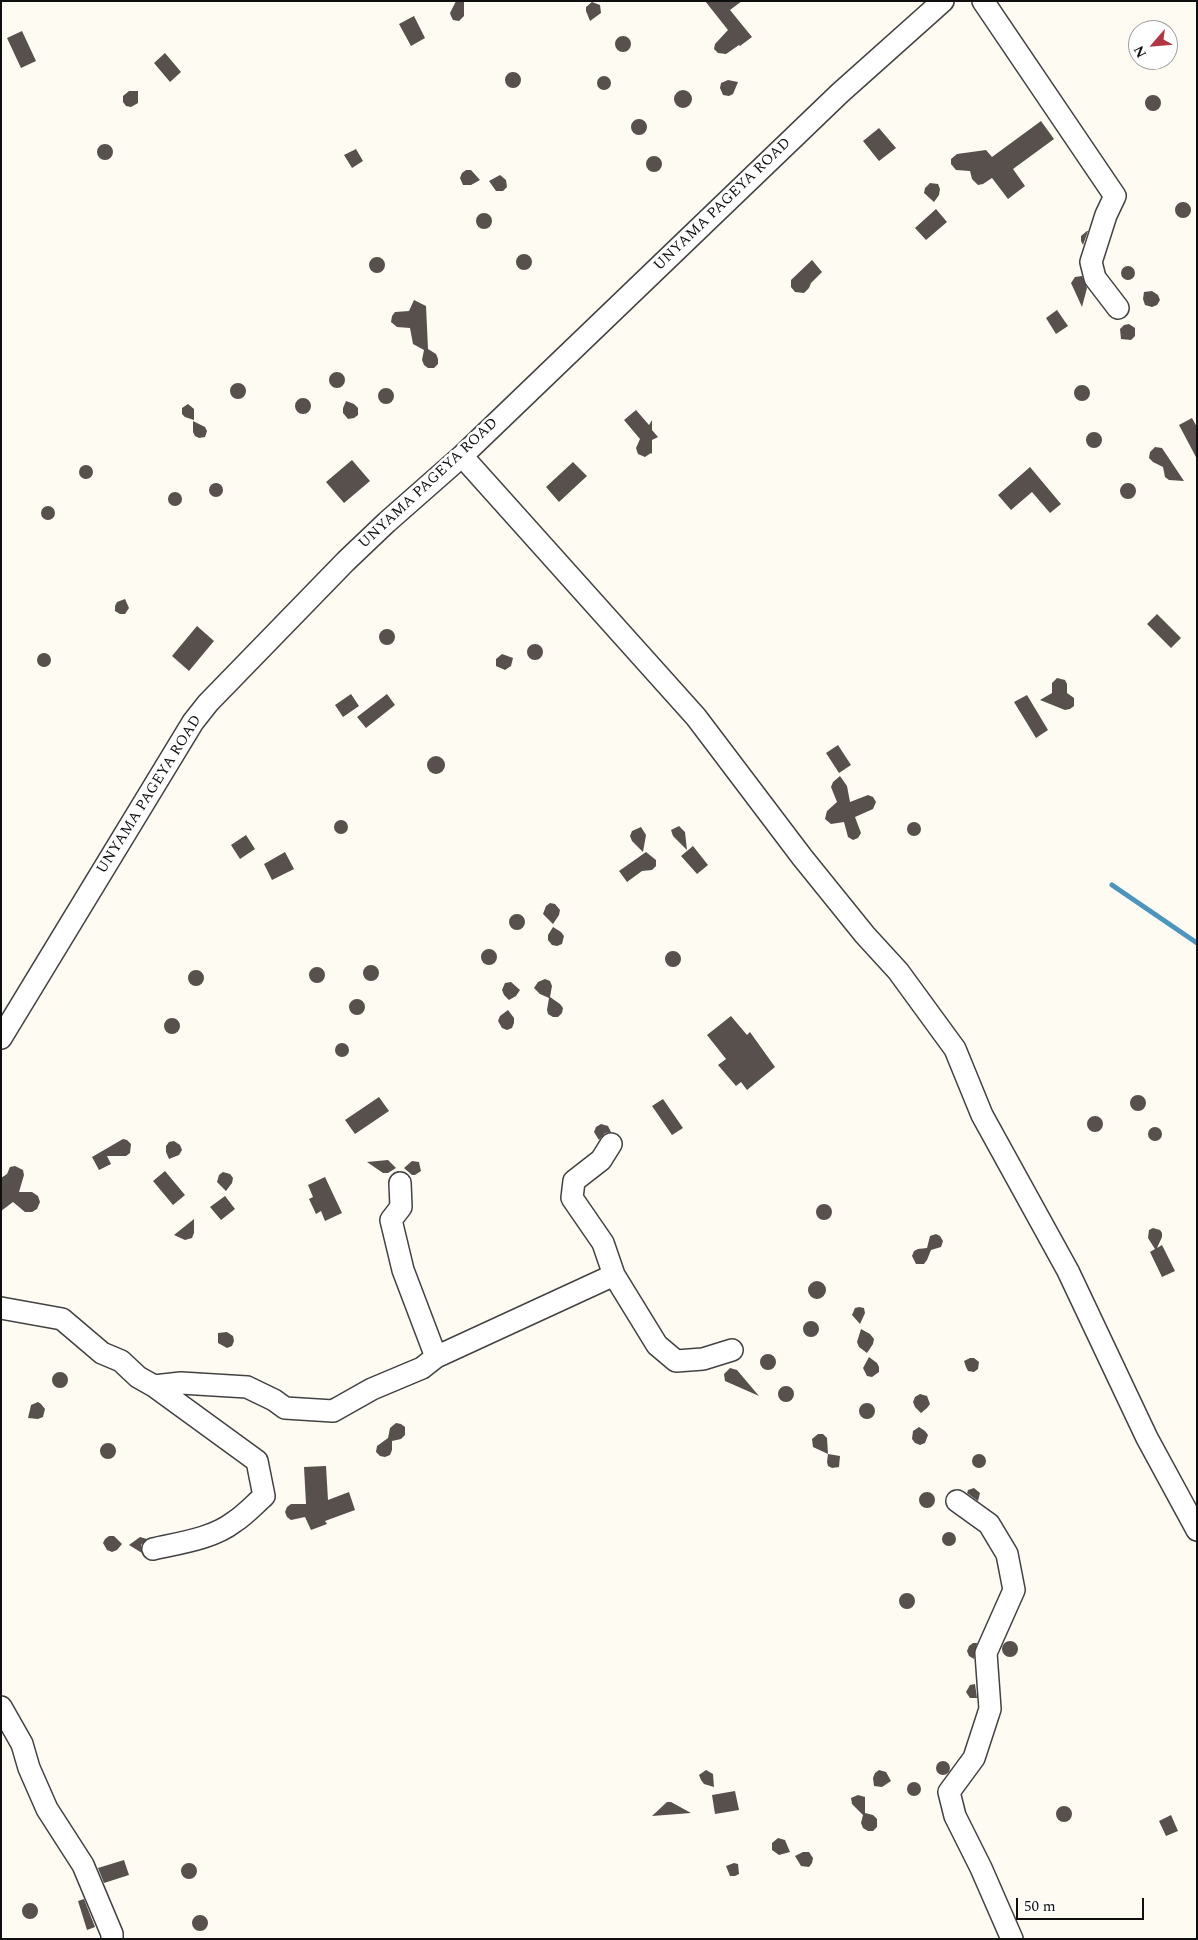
<!DOCTYPE html>
<html>
<head>
<meta charset="utf-8">
<style>
	body { margin:0 }
	#map { position:relative; width:1198px; height:1940px; overflow:hidden; background:#fefbf3; font-family:Spectral,serif }
	canvas { display:block }
	.frame { position:absolute; inset:0; border:2px solid #0f0f0f; pointer-events:none }
	.north { position:absolute; left:1128px; top:20px; width:50px; height:50px; box-sizing:border-box; background:#fff; border:1px solid #9f9f9f; border-radius:50%; rotate:243deg; font-size:14px; font-weight:700; line-height:20px; text-align:center; color:#0f0f0f }
	.north::after { content:''; display:block; margin:auto; width:18px; height:22px; background:#b03640; clip-path:polygon(50% 0,100% 100%,50% 72%,0 100%) }
	.scale { position:absolute; left:1016px; top:1898px; width:128px; height:22px; box-sizing:border-box; border:2px solid #0f0f0f; border-top:0; padding-left:6px; font-size:15px; line-height:18px; white-space:nowrap; color:#0f0f0f; -webkit-text-stroke:4px #fff; paint-order:stroke }
</style>
</head>
<body>
<div id="map">
<canvas width="1198" height="1940"></canvas>
<div class="frame"></div>
<div class="north">N</div>
<div class="scale">50 m</div>
</div>
<script>
const ctx = document.querySelector('canvas').getContext('2d');
ctx.lineJoin = 'round';
function trace(path, color, width, dash) {
  ctx.strokeStyle = color;
  ctx.lineWidth = width;
  ctx.lineCap = dash ? 'butt' : 'round';
  ctx.setLineDash(dash || []);
  ctx.stroke(path);
}
function fill(path, color) {
  ctx.fillStyle = color;
  ctx.fill(path, 'evenodd');
}
function drawText(font, color, halo, rows, align = 'center') {
  ctx.font = font + ' Spectral,serif';
  ctx.lineWidth = 5;
  ctx.setLineDash([]);
  ctx.textBaseline = 'middle';
  ctx.strokeStyle = halo;
  ctx.fillStyle = color;
  for (const [text, x, y, turn = 0] of rows) {
    ctx.save();
    ctx.translate(x, y);
    ctx.rotate((+turn || 0) * Math.PI / 180);
    ctx.textAlign = isNaN(turn) ? turn : align;
    if (halo) ctx.strokeText(text, 0, 0);
    ctx.fillText(text, 0, 0);
    ctx.restore();
  }
}
const stream = new Path2D(`
	M1112 885 1197 943`);
const building = new Path2D(`
	M456 1H464V16L459 21 453 20 451 16 450 13Z
	M705 1H742L730 10 752 37 740 46 739 45 726 54 718 53 714 49 715 44 728 30Z
	M592 2 600 5 601 13 590 21 586 11V7Z
	M414 16 425 38 411 46 399 24Z
	M22 31 36 61 21 68 7 38Z
	M615 44a8 8 0 1 1 16 0a8 8 0 1 1-16 0Z
	M165 53 181 72 170 82 154 63Z
	M505 80a8 8 0 1 1 16 0a8 8 0 1 1-16 0Z
	M597 83a7 7 0 1 1 14 0a7 7 0 1 1-14 0Z
	M728 80 738 82 733 94 729 96 723 95 720 88 721 83Z
	M674 99a9 9 0 1 1 18 0a9 9 0 1 1-18 0Z
	M129 91H138V103L131 107 126 106 123 102V96Z
	M1145 103a8 8 0 1 1 16 0a8 8 0 1 1-16 0Z
	M631 127a8 8 0 1 1 16 0a8 8 0 1 1-16 0Z
	M1041 121 1054 139 1013 169 1025 186 1008 199 992 178 983 184 978 185 972 179 970 171 956 170 951 164V159L957 154 986 150 992 157Z
	M879 128 896 148 879 161 863 141Z
	M97 152a8 8 0 1 1 16 0a8 8 0 1 1-16 0Z
	M356 149 363 161 352 168 344 155Z
	M646 164a8 8 0 1 1 16 0a8 8 0 1 1-16 0Z
	M466 170H471L480 180 471 185H463L460 178 462 173Z
	M500 175 506 180 507 187 503 191H496L489 181Z
	M930 183 938 184 940 189 939 195 934 202 924 193 925 188Z
	M1175 210a8 8 0 1 1 16 0a8 8 0 1 1-16 0Z
	M936 209 947 222 926 240 915 228Z
	M476 221a8 8 0 1 1 16 0a8 8 0 1 1-16 0Z
	M1087 231H1088L1083 245 1081 241V236Z
	M516 262a8 8 0 1 1 16 0a8 8 0 1 1-16 0Z
	M369 265a8 8 0 1 1 16 0a8 8 0 1 1-16 0Z
	M812 260 822 272 811 283 809 288 804 293 795 292 791 287V280Z
	M1121 273a7 7 0 1 1 14 0a7 7 0 1 1-14 0Z
	M1082 276 1087 288 1082 307 1071 283 1075 277Z
	M1152 291 1158 295 1160 300 1157 305 1152 307 1145 305 1143 299 1144 292Z
	M414 300 426 306 428 349 436 354 438 359V364L434 368H428L424 365 422 360 424 350 413 344 410 328 397 327 391 322 392 316 395 312 409 311Z
	M1057 310 1068 326 1056 334 1046 318Z
	M1129 324 1135 328V336L1131 340 1121 339 1120 329 1124 325Z
	M329 380a8 8 0 1 1 16 0a8 8 0 1 1-16 0Z
	M230 391a8 8 0 1 1 16 0a8 8 0 1 1-16 0Z
	M1074 393a8 8 0 1 1 16 0a8 8 0 1 1-16 0Z
	M378 396a8 8 0 1 1 16 0a8 8 0 1 1-16 0Z
	M295 406a8 8 0 1 1 16 0a8 8 0 1 1-16 0Z
	M346 401 354 404 358 408V415L354 418 348 419 343 413V408Z
	M188 404 194 409V420L185 417 182 414V408Z
	M636 410 649 425 652 420V430L658 437 652 440V454L651 453 645 457 638 454 636 448 640 439 624 420Z
	M1192 418 1197 427V459L1179 425Z
	M193 421 205 427 207 431 205 437 199 438 195 436 193 432Z
	M1086 440a8 8 0 1 1 16 0a8 8 0 1 1-16 0Z
	M1155 447 1162 448 1184 481 1169 480 1165 477 1163 467 1153 462 1149 458 1150 452Z
	M352 460 370 481 344 503 326 482Z
	M573 462 587 476 559 502 546 487Z
	M79 472a7 7 0 1 1 14 0a7 7 0 1 1-14 0Z
	M1030 467 1061 504 1050 513 1032 492 1011 510 998 495Z
	M1120 491a8 8 0 1 1 16 0a8 8 0 1 1-16 0Z
	M209 490a7 7 0 1 1 14 0a7 7 0 1 1-14 0Z
	M168 499a7 7 0 1 1 14 0a7 7 0 1 1-14 0Z
	M41 513a7 7 0 1 1 14 0a7 7 0 1 1-14 0Z
	M125 599 129 608 125 614H120L115 611V606L117 602Z
	M1157 614 1181 638 1171 648 1147 624Z
	M197 626 214 641 189 671 172 656Z
	M379 637a8 8 0 1 1 16 0a8 8 0 1 1-16 0Z
	M527 652a8 8 0 1 1 16 0a8 8 0 1 1-16 0Z
	M37 660a7 7 0 1 1 14 0a7 7 0 1 1-14 0Z
	M502 654 513 658 511 666 505 670 496 666V659Z
	M1057 678 1065 680 1067 684V693L1074 698V706L1070 709 1065 710 1040 700 1052 693V683Z
	M351 694 359 706 343 717 335 705Z
	M387 694 395 705 366 728 357 717Z
	M1027 695 1048 730 1036 738 1014 702Z
	M838 745 851 765 839 773 826 753Z
	M427 765a9 9 0 1 1 18 0a9 9 0 1 1-18 0Z
	M840 776 847 786 850 802 868 795 873 797 876 802 873 809 855 817 861 833 858 838 853 840 848 837 844 822 831 824 825 819 827 811 837 802 831 787 833 782Z
	M334 827a7 7 0 1 1 14 0a7 7 0 1 1-14 0Z
	M907 829a7 7 0 1 1 14 0a7 7 0 1 1-14 0Z
	M679 826 685 832 687 850 673 836 671 830Z
	M641 827 646 835 643 852 632 841 630 836 632 831Z
	M246 835 255 849 240 859 231 845Z
	M693 846 708 865 697 874 681 856Z
	M285 852 294 869 272 880 264 864Z
	M646 852 656 860V866L652 870 642 871 627 882 619 871Z
	M550 903 555 904 560 910 559 915 553 924 543 914 546 906Z
	M509 922a8 8 0 1 1 16 0a8 8 0 1 1-16 0Z
	M553 927 561 932 564 936 562 944 557 946 552 945 548 940V935Z
	M481 957a8 8 0 1 1 16 0a8 8 0 1 1-16 0Z
	M665 959a8 8 0 1 1 16 0a8 8 0 1 1-16 0Z
	M363 973a8 8 0 1 1 16 0a8 8 0 1 1-16 0Z
	M309 975a8 8 0 1 1 16 0a8 8 0 1 1-16 0Z
	M188 978a8 8 0 1 1 16 0a8 8 0 1 1-16 0Z
	M545 979 550 981 552 986 550 997 560 1004 563 1008 562 1013 558 1017H553L548 1014 547 1010 549 998 540 994 534 988 538 982Z
	M511 982 520 990 516 996 509 1000 504 995 502 990 505 983Z
	M349 1007a8 8 0 1 1 16 0a8 8 0 1 1-16 0Z
	M508 1010 514 1018V1023L512 1028 507 1030 502 1028 498 1021 500 1016Z
	M731 1016 747 1035 750 1032 775 1067 747 1090 741 1082 736 1086 718 1065 726 1059 707 1035Z
	M164 1026a8 8 0 1 1 16 0a8 8 0 1 1-16 0Z
	M335 1050a7 7 0 1 1 14 0a7 7 0 1 1-14 0Z
	M1130 1103a8 8 0 1 1 16 0a8 8 0 1 1-16 0Z
	M379 1097 389 1111 355 1134 345 1120Z
	M663 1099 683 1128 672 1135 652 1106Z
	M1087 1124a8 8 0 1 1 16 0a8 8 0 1 1-16 0Z
	M601 1124 608 1126 611 1132 605 1133 599 1140 594 1132 596 1127Z
	M1148 1134a7 7 0 1 1 14 0a7 7 0 1 1-14 0Z
	M123 1139 127 1140 131 1144 130 1153 126 1156H107L111 1164 99 1170 92 1157Z
	M174 1141 180 1145 182 1150 179 1155 169 1159 166 1152V1146L169 1142Z
	M388 1160 396 1168 388 1173H383L367 1162Z
	M412 1161 419 1162 420 1167 421 1171 415 1175H412L404 1168Z
	M15 1166 23 1170 24 1175 19 1192H32L38 1196 40 1202 37 1209 32 1212H25L13 1202 1 1211V1178L7 1174 10 1167Z
	M165 1171 185 1195 173 1205 153 1181Z
	M223 1172 230 1174 233 1178 232 1183 226 1191 217 1182 219 1175Z
	M325 1177 342 1213 325 1221 321 1211 316 1214 309 1199 313 1197 308 1185Z
	M225 1196 235 1209 221 1220 210 1207Z
	M816 1212a8 8 0 1 1 16 0a8 8 0 1 1-16 0Z
	M194 1219V1233L192 1238 185 1240 174 1235Z
	M1153 1228 1160 1230 1162 1233V1237L1157 1248 1162 1245 1175 1271 1162 1277 1150 1252 1155 1249 1148 1238 1149 1230Z
	M936 1234 940 1236 943 1241 941 1247 931 1250 927 1260 924 1264H916L912 1256 914 1251 918 1249 927 1248 930 1236Z
	M808 1290a9 9 0 1 1 18 0a9 9 0 1 1-18 0Z
	M859 1307 864 1308 865 1313 860 1324 852 1315 855 1308Z
	M803 1329a8 8 0 1 1 16 0a8 8 0 1 1-16 0Z
	M861 1329 870 1334 874 1339 873 1344 867 1353 859 1347 857 1342Z
	M227 1332 233 1336 234 1341 232 1346 227 1348 218 1343V1333Z
	M760 1362a8 8 0 1 1 16 0a8 8 0 1 1-16 0Z
	M869 1357 877 1363 879 1367V1372L872 1377 867 1376 863 1368Z
	M970 1358H974L979 1362 978 1369 974 1372 968 1371 966 1367 964 1361Z
	M730 1368 737 1370 759 1396 725 1381 724 1374Z
	M52 1380a8 8 0 1 1 16 0a8 8 0 1 1-16 0Z
	M778 1394a8 8 0 1 1 16 0a8 8 0 1 1-16 0Z
	M920 1394 927 1396 930 1404 927 1408 921 1413 915 1407 913 1402 915 1397Z
	M38 1402 41 1404 45 1409 43 1417 38 1419 28 1418 31 1405Z
	M859 1411a8 8 0 1 1 16 0a8 8 0 1 1-16 0Z
	M396 1423 401 1424 405 1427V1435L401 1439 392 1441V1450L390 1455 385 1457 380 1456 376 1452 377 1446 388 1438 390 1428Z
	M919 1427 925 1431 928 1435 925 1443 920 1445 915 1443 912 1439 913 1431Z
	M818 1434H823L827 1438 828 1454 840 1456 839 1467 832 1468 828 1466 827 1462 828 1454 813 1447 812 1439Z
	M100 1451a8 8 0 1 1 16 0a8 8 0 1 1-16 0Z
	M972 1461a7 7 0 1 1 14 0a7 7 0 1 1-14 0Z
	M326 1466 328 1500 349 1492 355 1510 325 1521 327 1524 311 1530 305 1517 291 1520 287 1517 285 1512 287 1507 291 1504H306L304 1467Z
	M974 1488 980 1493 978 1501 967 1493 968 1490Z
	M919 1500a8 8 0 1 1 16 0a8 8 0 1 1-16 0Z
	M942 1539a7 7 0 1 1 14 0a7 7 0 1 1-14 0Z
	M109 1536H114L122 1544 117 1550 112 1552 107 1550 103 1543 105 1539Z
	M140 1537 147 1539 141 1545 142 1553 129 1545Z
	M899 1601a8 8 0 1 1 16 0a8 8 0 1 1-16 0Z
	M1002 1649a8 8 0 1 1 16 0a8 8 0 1 1-16 0Z
	M973 1643H977L974 1659 969 1656 967 1651 969 1646Z
	M975 1684 977 1698H970L966 1692 970 1685Z
	M936 1768a7 7 0 1 1 14 0a7 7 0 1 1-14 0Z
	M706 1770 713 1774 714 1787 704 1784 701 1780 699 1775Z
	M879 1770 886 1772 891 1781 882 1787 874 1786 873 1778 875 1773Z
	M907 1789a7 7 0 1 1 14 0a7 7 0 1 1-14 0Z
	M735 1791 739 1810 715 1814 712 1795Z
	M858 1795 865 1797V1813L873 1815 877 1819V1827L873 1831H868L863 1828 861 1823 863 1815 852 1804 851 1798Z
	M667 1802H671L691 1813 652 1816Z
	M1056 1814a8 8 0 1 1 16 0a8 8 0 1 1-16 0Z
	M1171 1815 1178 1831 1166 1836 1159 1821Z
	M778 1838 785 1840 790 1852 779 1855 772 1850V1843Z
	M803 1852H809L813 1858 812 1863 809 1867 801 1866 795 1856Z
	M124 1860 129 1875 104 1883 98 1868Z
	M181 1871a8 8 0 1 1 16 0a8 8 0 1 1-16 0Z
	M734 1863 738 1864 739 1874 735 1876H730L726 1866Z
	M84 1899 95 1927 87 1930 78 1901Z
	M22 1911a8 8 0 1 1 16 0a8 8 0 1 1-16 0Z
	M192 1923a8 8 0 1 1 16 0a8 8 0 1 1-16 0Z`);
const minor = new Path2D(`
	M983 1 1115 196 1106 215 1091 262 1095 278 1118 308
	M462 456 696 717 802 857 865 935 898 971 955 1049 982 1115 1068 1271 1147 1438 1197 1530
	M1 1038 193 722 208 703 346 561 387 522 462 456 840 93 943 1
	M400 1183 401 1207 391 1220 403 1270 436 1357
	M614 1275 657 1345 676 1361 703 1359 732 1350
	M1 1308 62 1319 102 1353 121 1361 138 1377 154 1386 181 1383 247 1387 274 1400 285 1408 333 1411 372 1389 422 1368 436 1357 614 1275 603 1243 572 1198 574 1181 601 1160 611 1144
	M957 1501 989 1524 1007 1554 1014 1590 986 1653 990 1709 974 1758 949 1792 955 1816 981 1868 1012 1939
	M153 1549C179 1543 212 1539 234 1522 245 1515 254 1505 264 1496L257 1461 154 1386
	M1 1707 22 1744 29 1768 47 1809 83 1865 112 1934V1939`);
const streetNames = [
	["UNYAMA PAGEYA ROAD",723,205,-44],
	["UNYAMA PAGEYA ROAD",429,484,-43],
	["UNYAMA PAGEYA ROAD",150,795,-58]
];
trace(stream, '#4c95be', 5);
fill(building, '#57504d');
trace(minor, '#424242', 24);
trace(minor, '#fff', 21);
drawText('15px', '#0f0f0f', '#fff', streetNames);
</script>
</body>
</html>
